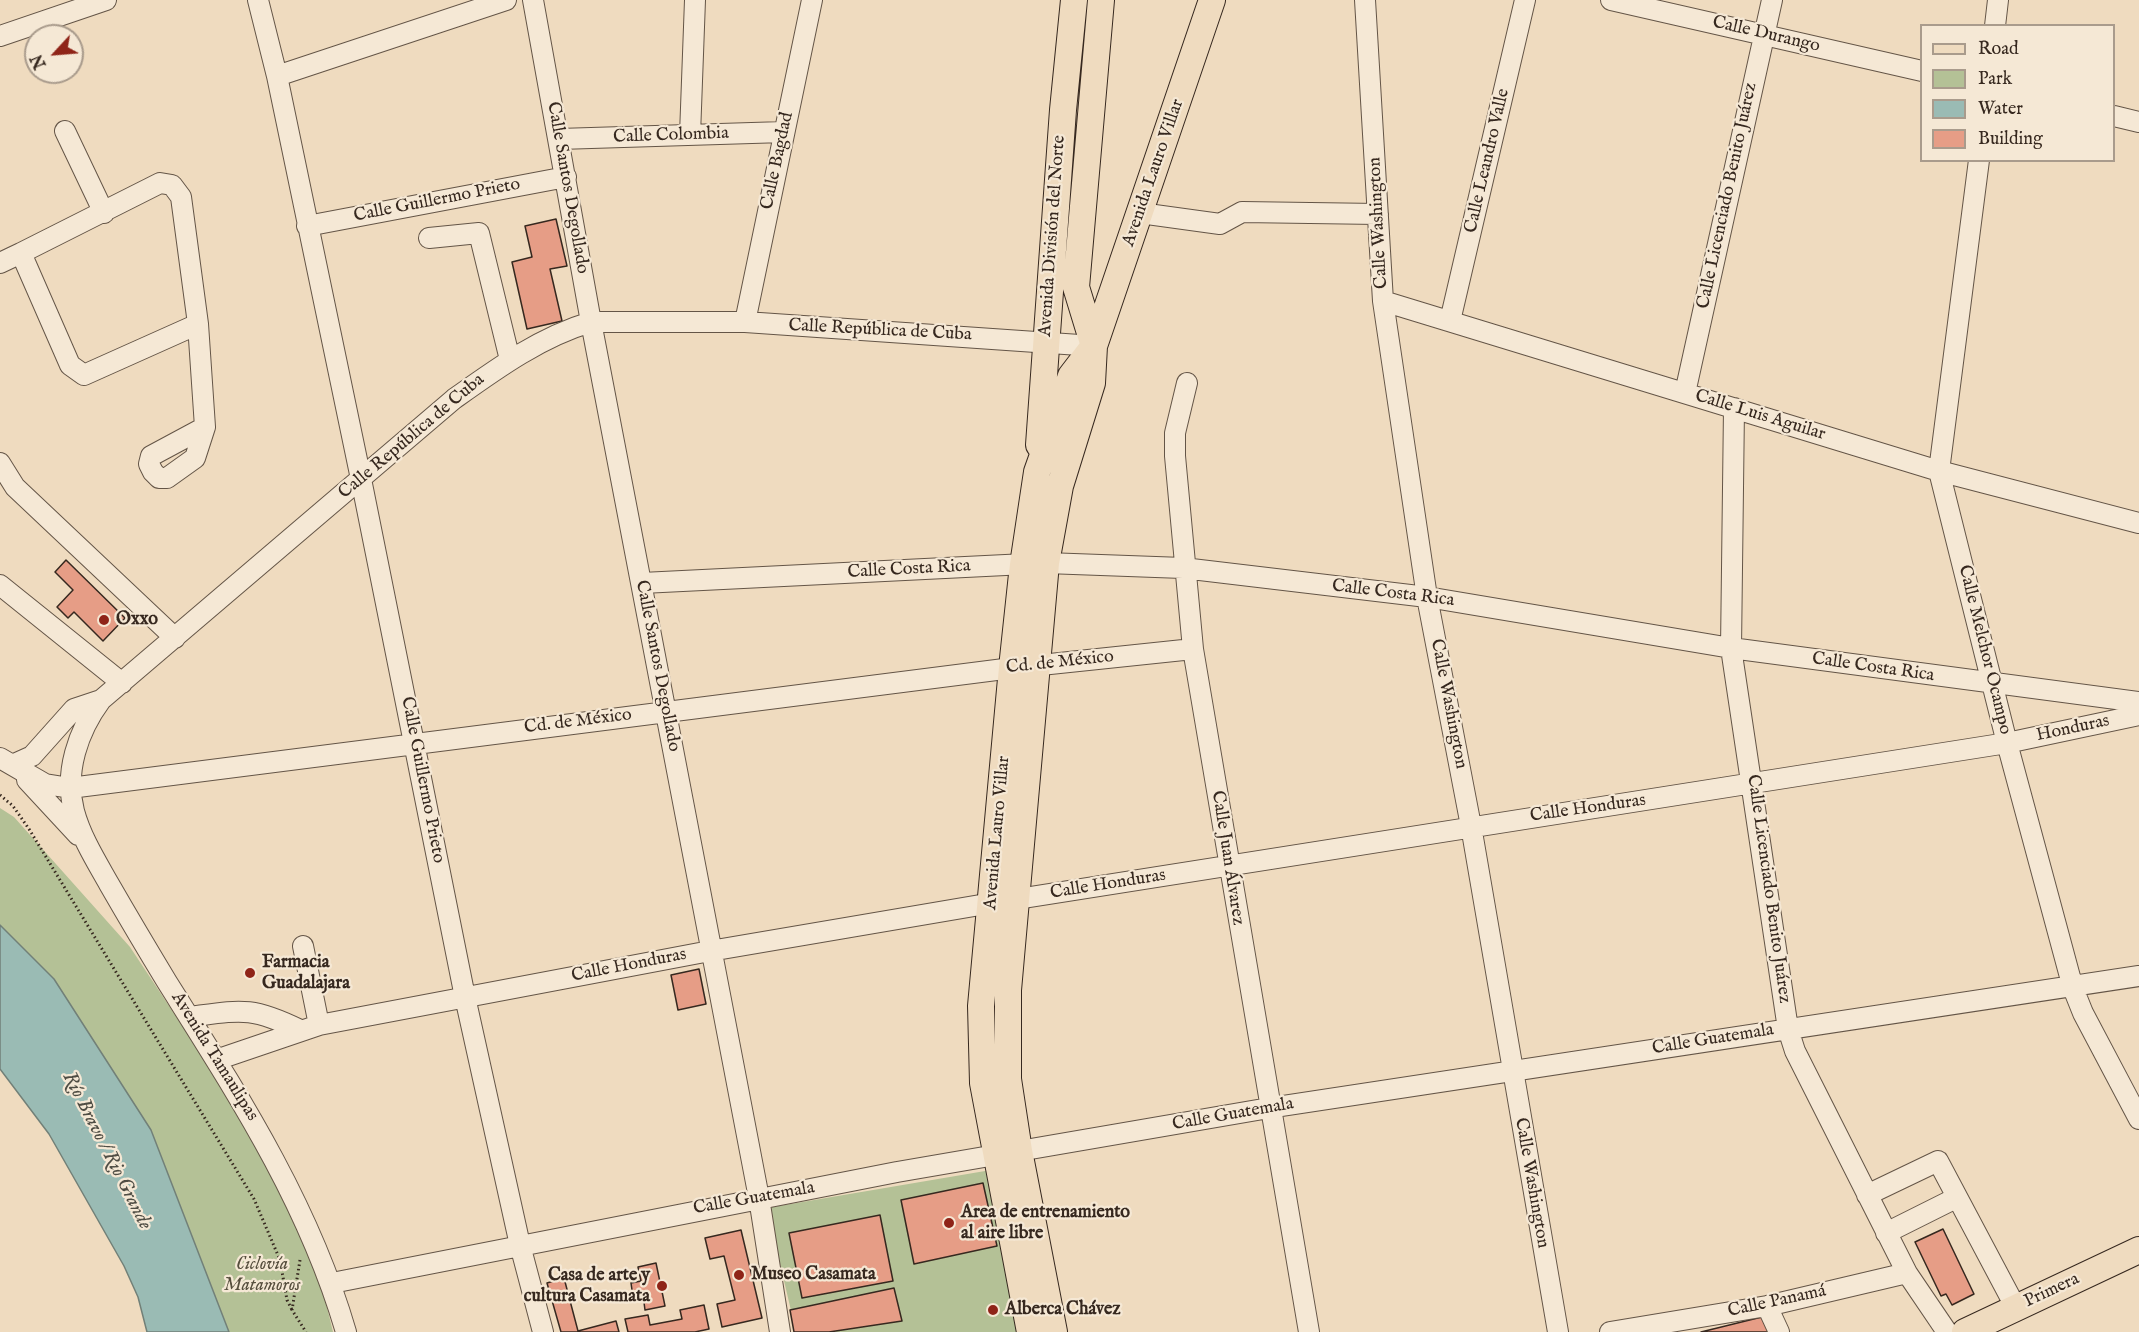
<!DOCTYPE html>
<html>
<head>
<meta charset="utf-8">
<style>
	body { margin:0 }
	#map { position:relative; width:2139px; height:1332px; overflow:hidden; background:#efdbbf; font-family:"IM FELL English",serif }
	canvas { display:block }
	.legend { position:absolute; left:1920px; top:24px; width:195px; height:138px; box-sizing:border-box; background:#f5e8d5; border:2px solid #a99b8c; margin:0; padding:8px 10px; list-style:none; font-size:18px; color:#36281f }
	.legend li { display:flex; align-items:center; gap:12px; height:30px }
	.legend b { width:30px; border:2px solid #a99b8c }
	.north { position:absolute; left:24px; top:24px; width:60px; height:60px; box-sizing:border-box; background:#f5e8d5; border:2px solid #a99b8c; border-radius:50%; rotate:244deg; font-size:16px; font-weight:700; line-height:24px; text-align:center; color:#36281f }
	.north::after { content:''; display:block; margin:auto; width:21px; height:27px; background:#8f2418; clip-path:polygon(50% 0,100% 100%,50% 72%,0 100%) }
</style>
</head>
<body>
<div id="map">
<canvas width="2139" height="1332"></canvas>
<ul class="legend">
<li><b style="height:8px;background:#efdbbf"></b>Road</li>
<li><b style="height:16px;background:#b4c196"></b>Park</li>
<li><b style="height:16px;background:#9abbb4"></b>Water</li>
<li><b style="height:16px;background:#e69d86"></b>Building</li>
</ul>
<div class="north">N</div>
</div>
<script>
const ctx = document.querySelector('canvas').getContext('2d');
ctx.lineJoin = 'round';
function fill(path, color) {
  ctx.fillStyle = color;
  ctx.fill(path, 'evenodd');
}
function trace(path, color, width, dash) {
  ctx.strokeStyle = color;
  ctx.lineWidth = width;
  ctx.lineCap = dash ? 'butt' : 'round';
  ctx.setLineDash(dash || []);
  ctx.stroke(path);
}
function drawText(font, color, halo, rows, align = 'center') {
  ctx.font = font + ' "IM FELL English",serif';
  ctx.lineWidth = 4.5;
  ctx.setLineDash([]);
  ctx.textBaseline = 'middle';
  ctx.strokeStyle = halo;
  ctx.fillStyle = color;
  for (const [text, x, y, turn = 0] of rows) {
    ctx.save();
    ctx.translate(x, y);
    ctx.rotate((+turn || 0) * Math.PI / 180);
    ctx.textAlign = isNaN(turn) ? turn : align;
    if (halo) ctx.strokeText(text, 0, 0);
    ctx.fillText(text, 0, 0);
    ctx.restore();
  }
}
const green = new Path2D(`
	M0 808 14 817 130 947 197 1048 271 1171 321 1282 333 1332H229L151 1130 54 979 0 925Z
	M991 1170 1021 1332H796L767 1208Z`);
const water = new Path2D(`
	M0 925 54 979 151 1130 229 1332H147L138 1297 124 1266 49 1134 0 1069Z`);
const building = new Path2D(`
	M556 219 567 266 550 269 562 321 527 329 512 262 532 257 525 226Z
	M66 560 125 618 103 641 74 612 68 618 57 607 73 590 55 572Z
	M699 969 706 1004 678 1010 671 975Z
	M983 1183 997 1246 914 1264 901 1200Z
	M880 1215 893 1281 802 1298 789 1233Z
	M1943 1229 1974 1294 1952 1305 1946 1294 1941 1296 1915 1242Z
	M741 1230 762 1318 722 1327 717 1304 735 1300 724 1256 710 1259 705 1238Z
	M656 1263 665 1306 645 1310 643 1295 633 1297 631 1283 641 1281 638 1267Z
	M564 1278 578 1331 616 1321 619 1332H561L547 1283Z
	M894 1288 902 1321 829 1332H794L790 1310Z
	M704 1305 709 1329 695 1332H628L625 1319 648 1315 650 1325 682 1319 680 1310Z
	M1770 1315 1774 1332H1701Z`);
const path = new Path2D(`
	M0 795 13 806 29 829 254 1199 280 1260 287 1300 292 1310
	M300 1260 292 1310 306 1332`);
const minor = new Path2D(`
	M258 0 277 76 361 479 465 997 520 1245 543 1332
	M533 0 591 322 759 1198 780 1332
	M1365 0 1383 301 1427 597 1471 826 1558 1332
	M1611 0 1922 71
	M1995 26 1998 0
	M0 36 106 0
	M277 76 506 0
	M2114 116 2139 122
	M65 131 104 213
	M690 135 695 0
	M559 139 784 132
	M1979 160 1939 471 2007 743 2073 988 2083 1013 2139 1119
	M1140 213 1220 224 1242 212 1378 214
	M307 226 566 177
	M429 238 479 233 510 360
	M21 253 160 183 172 185 181 197 198 324 205 427 195 458 167 478H159L153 472 149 464 151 456 205 427
	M0 263 21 253 70 365 84 375 198 324
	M1383 301 1939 471 2139 523
	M1450 321 1525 0
	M745 322 812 0
	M1187 383 1175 433V456L1193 649 1309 1332
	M1685 393 1772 0
	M1734 408 1731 648 1788 1029 1795 1051 1907 1273 1947 1332
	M0 463 15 487 175 638
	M642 583 1046 563 1183 568 1427 597 1731 648 2139 702
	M0 585 122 683
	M0 758 45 784 70 788 1012 668 1193 649
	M12 765 32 756 74 709 101 700
	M27 780 78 835
	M303 946 319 1025
	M189 1017C241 1010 251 1006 300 1030
	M216 1060 319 1025 710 951 992 903 2007 743 2139 715
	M1867 1195 1938 1161 2016 1308
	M1886 1233 1956 1198
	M332 1283 897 1172 1269 1108 2139 976
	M1767 1306 1779 1332
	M346 1332C308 1202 238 1095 167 982 147 949 128 917 109 884 96 861 81 837 74 811 64 772 78 731 101 700L454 399C496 369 540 337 591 322H745L1094 346
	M1610 1332 1767 1306 1907 1273`);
const major = new Path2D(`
	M1094 346 1076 287 1101 0
	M1039 445 1063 110 1074 0
	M1030 1332 983 1083 981 1006 1012 668 1023 565 1037 472 1071 376 1094 346
	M1054 1332 1019 1151 1008 1079V990L1046 563 1060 486 1092 383 1094 346 1212 0
	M1965 1332 2139 1250`);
const markers = [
	[104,620,6,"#8f2418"],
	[250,973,6,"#8f2418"],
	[949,1223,6,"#8f2418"],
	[739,1275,6,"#8f2418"],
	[662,1286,6,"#8f2418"],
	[993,1310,6,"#8f2418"]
];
const streetNames = [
	["Calle Durango",1766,35,13],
	["Calle Colombia",671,136,-2],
	["Calle Bagdad",778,161,-78],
	["Calle Leandro Valle",1488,161,-77],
	["Avenida Lauro Villar",1154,173,-71],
	["Calle Santos Degollado",567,188,80],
	["Calle Licenciado Benito Juárez",1728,196,-78],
	["Calle Guillermo Prieto",437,201,-11],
	["Calle Washington",1379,223,-93],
	["Avenida División del Norte",1053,236,-86],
	["Calle República de Cuba",880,331,3],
	["Calle Luis Aguilar",1760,416,17],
	["Calle República de Cuba",412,437,-40],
	["Calle Costa Rica",909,570,-3],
	["Calle Costa Rica",1393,594,7],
	["Calle Melchor Ocampo",1984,650,76],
	["Cd. de México",1060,663,-6],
	["Calle Santos Degollado",657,666,79],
	["Calle Costa Rica",1873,668,8],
	["Calle Washington",1448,704,79],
	["Cd. de México",578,722,-7],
	["Honduras",2073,729,-12],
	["Calle Guillermo Prieto",422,780,79],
	["Calle Honduras",1588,809,-8],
	["Avenida Lauro Villar",998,833,-85],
	["Calle Juan Álvarez",1227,858,81],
	["Calle Honduras",1108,885,-9],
	["Calle Licenciado Benito Juárez",1768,889,82],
	["Calle Honduras",629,966,-11],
	["Calle Guatemala",1713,1040,-9],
	["Avenida Tamaulipas",214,1057,58],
	["Calle Guatemala",1233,1115,-10],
	["Calle Washington",1531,1183,80],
	["Calle Guatemala",754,1199,-10],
	["Primera",2052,1291,-25],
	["Calle Panamá",1777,1302,-12]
];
const poiNames = [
	["Oxxo",116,620],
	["Farmacia",262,963],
	["Guadalajara",262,984],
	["Area de entrenamiento",961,1213],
	["al aire libre",961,1234],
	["Museo Casamata",751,1275],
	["Casa de arte y",650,1276,"right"],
	["cultura Casamata",650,1297,"right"],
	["Alberca Chávez",1005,1310]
];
const parkNames = [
	["Ciclovía",262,1265],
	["Matamoros",262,1286]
];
const waterNames = [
	["Río Bravo / Rio Grande",106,1151,63]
];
fill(green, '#b4c196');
fill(water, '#9abbb4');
trace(water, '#728078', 1.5);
fill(building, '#e69d86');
trace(building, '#36281f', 1.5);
trace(minor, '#645547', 22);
trace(major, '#36281f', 28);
trace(path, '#36281f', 3, [1.5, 3]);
trace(minor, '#f5e8d5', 20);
trace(major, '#efdbbf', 26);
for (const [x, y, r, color] of markers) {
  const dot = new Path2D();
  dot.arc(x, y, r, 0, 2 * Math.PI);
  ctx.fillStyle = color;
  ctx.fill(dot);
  trace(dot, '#f5e8d5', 2);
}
drawText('18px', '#36281f', '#f5e8d5', streetNames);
drawText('bold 18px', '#36281f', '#f5e8d5', poiNames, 'left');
drawText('italic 18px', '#564e3d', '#f5e8d5', parkNames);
drawText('italic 20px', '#4f4d44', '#f5e8d5', waterNames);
</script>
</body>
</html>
